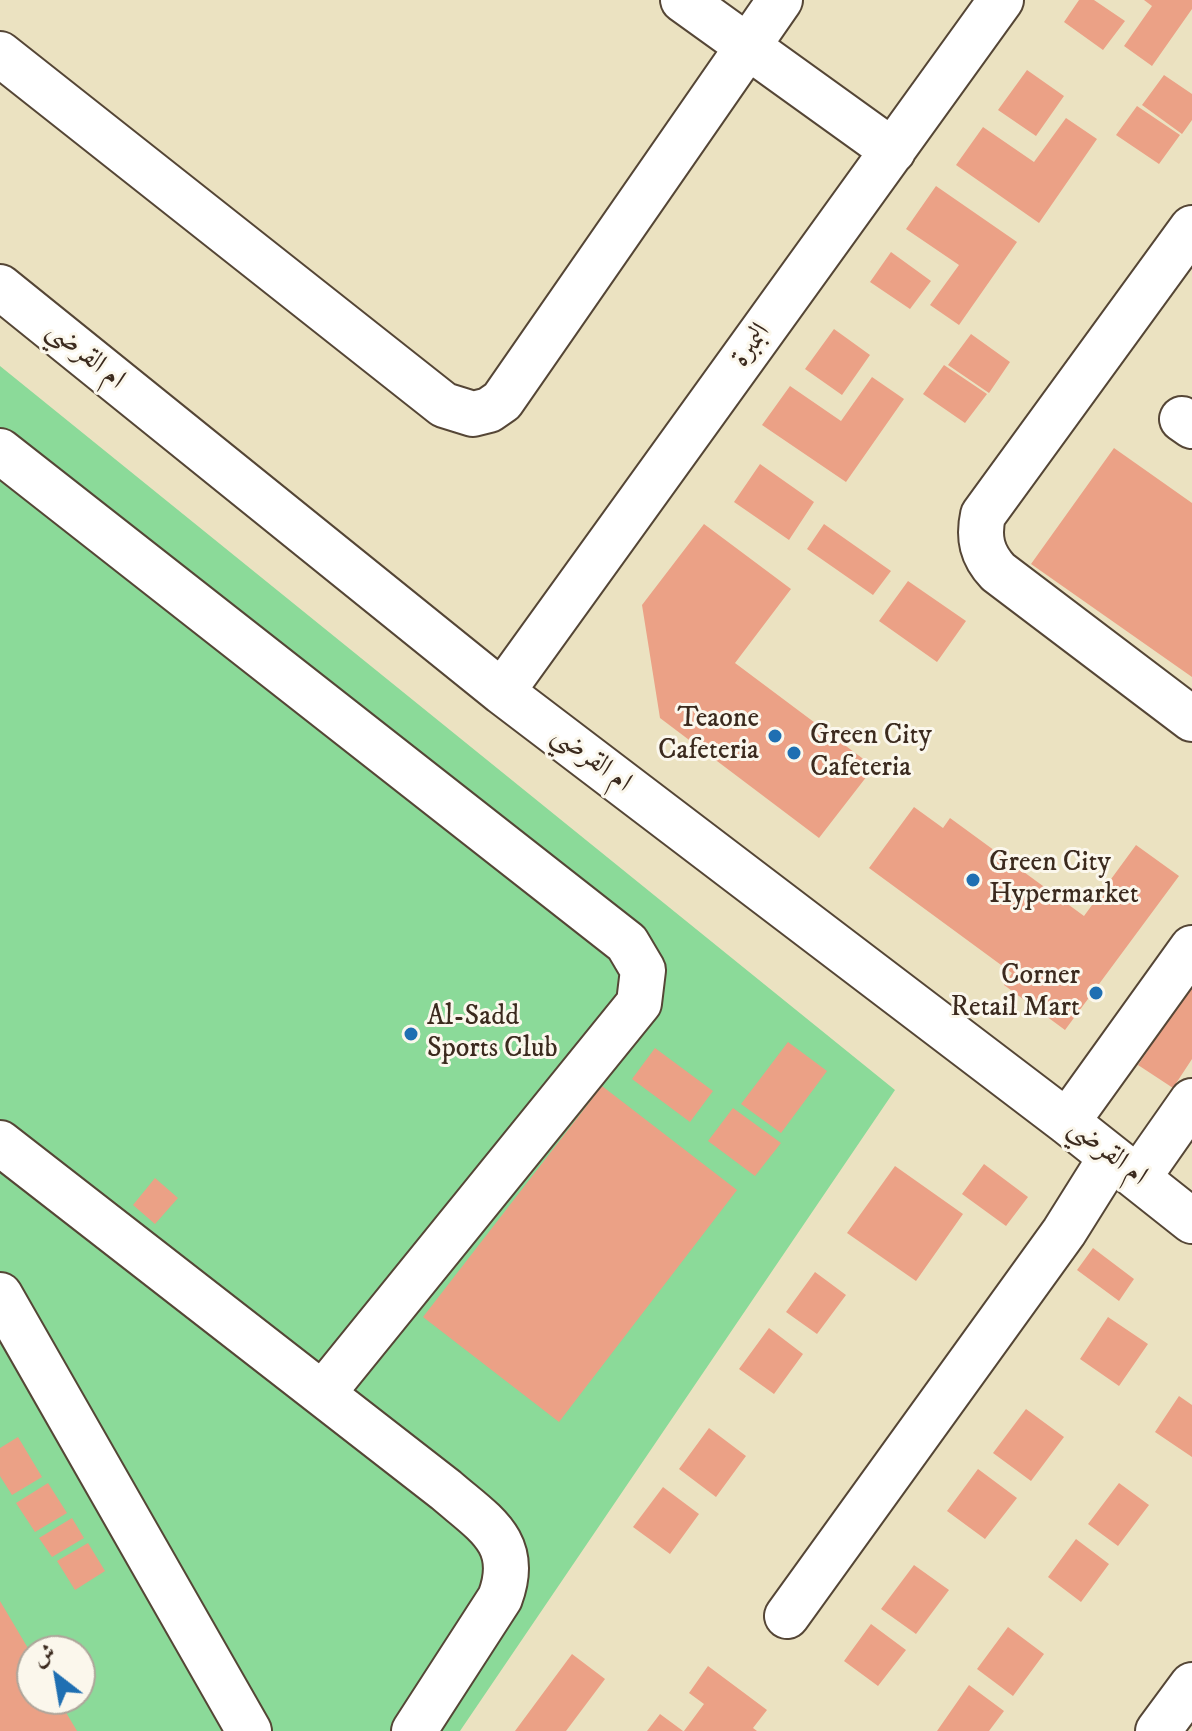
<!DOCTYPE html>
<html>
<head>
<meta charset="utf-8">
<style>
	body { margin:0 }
	#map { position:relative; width:1192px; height:1731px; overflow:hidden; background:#ebe2c1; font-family:"IM FELL DW Pica",Amiri,serif }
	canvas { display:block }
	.north { position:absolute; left:16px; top:1635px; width:80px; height:80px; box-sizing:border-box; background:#fbf7ec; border:2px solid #aea59a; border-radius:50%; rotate:329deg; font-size:22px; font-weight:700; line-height:32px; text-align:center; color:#3b2a1e }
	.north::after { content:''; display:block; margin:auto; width:28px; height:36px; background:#1f6fb2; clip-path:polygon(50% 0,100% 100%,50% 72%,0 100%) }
</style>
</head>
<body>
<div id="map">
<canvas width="1192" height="1731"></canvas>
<div class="north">ش</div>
</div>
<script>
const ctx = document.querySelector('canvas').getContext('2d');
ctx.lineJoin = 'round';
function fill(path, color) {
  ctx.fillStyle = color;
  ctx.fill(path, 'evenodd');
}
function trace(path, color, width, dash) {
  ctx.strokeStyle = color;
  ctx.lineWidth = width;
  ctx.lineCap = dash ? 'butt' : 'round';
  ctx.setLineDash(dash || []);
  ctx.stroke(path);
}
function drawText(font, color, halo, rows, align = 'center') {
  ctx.font = font + ' "IM FELL DW Pica",Amiri,serif';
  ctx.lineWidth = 6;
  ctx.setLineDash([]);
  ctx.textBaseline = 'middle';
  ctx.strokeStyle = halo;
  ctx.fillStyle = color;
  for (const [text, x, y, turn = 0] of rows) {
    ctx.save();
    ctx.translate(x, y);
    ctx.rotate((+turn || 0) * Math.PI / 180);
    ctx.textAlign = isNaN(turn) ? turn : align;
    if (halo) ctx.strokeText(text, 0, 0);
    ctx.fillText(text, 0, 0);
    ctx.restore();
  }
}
const green = new Path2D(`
	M0 366 895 1090 460 1731H0ZM32 1651H80V1699H32Z`);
const building = new Path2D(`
	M1079 0H1094L1125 21 1103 50 1064 22Z
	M1144 0H1192V9L1152 66 1124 46 1152 6Z
	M1027 70 1064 96 1036 136 998 110Z
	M1164 75 1192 94V120L1182 134 1142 105Z
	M1137 106 1180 135 1159 164 1116 135Z
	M1066 118 1097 139 1039 223 956 165 983 127 1034 162Z
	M936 186 1017 242 959 325 930 305 959 265 906 229Z
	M891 252 931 281 910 309 870 282Z
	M834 329 870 355 842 395 805 369Z
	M971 334 1010 362 989 393 948 365Z
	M944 365 987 394 965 423 923 394Z
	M872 377 904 399 846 482 762 425 790 386 841 421Z
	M1114 448 1192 503V677L1031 564Z
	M760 464 814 502 789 540 734 502Z
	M704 524 791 589 735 663 874 767 819 838 660 718 642 605Z
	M824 524 891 571 873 595 807 549Z
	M908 581 966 621 937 662 879 621Z
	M914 807 943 828 950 818 1084 916 1136 845 1179 876 1065 1030 1004 985 1012 973 869 868Z
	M1192 985V1059L1173 1088 1138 1065Z
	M788 1042 827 1071 781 1133 741 1104Z
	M655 1048 713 1091 690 1122 632 1079Z
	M602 1086 737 1190 559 1422 423 1317Z
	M733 1108 781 1143 755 1176 708 1141Z
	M984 1164 1028 1197 1006 1226 962 1194Z
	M895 1166 963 1214 916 1281 847 1233Z
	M155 1178 178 1198 155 1224 133 1205Z
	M1093 1248 1134 1279 1119 1301 1077 1270Z
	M815 1272 846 1295 817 1334 786 1312Z
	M1108 1317 1148 1344 1119 1386 1080 1359Z
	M769 1328 803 1354 774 1394 739 1369Z
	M1179 1396 1192 1405V1457L1155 1432Z
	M1026 1409 1064 1437 1031 1481 993 1453Z
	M709 1428 746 1456 716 1497 679 1469Z
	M18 1437 42 1477 12 1495 0 1476V1448Z
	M978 1469 1017 1498 985 1539 947 1511Z
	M48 1483 67 1513 35 1532 16 1503Z
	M1119 1483 1149 1505 1118 1546 1088 1524Z
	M663 1487 699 1514 670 1554 633 1527Z
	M72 1518 84 1538 52 1557 39 1538Z
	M1076 1539 1109 1564 1081 1602 1048 1577Z
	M88 1543 105 1571 75 1590 57 1561Z
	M914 1565 949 1590 916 1634 881 1609Z
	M0 1601 32 1655V1699H58L77 1731H0Z
	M871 1624 906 1650 878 1686 844 1661Z
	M1008 1627 1044 1654 1013 1696 977 1669Z
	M572 1654 605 1679 566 1731H515Z
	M708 1666 767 1710 753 1728 757 1731H684L704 1704 689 1693Z
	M969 1685 1004 1711 989 1731H937Z
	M660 1714 683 1731H647Z`);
const minor = new Path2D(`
	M683 0 893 151
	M0 54 444 405 473 414 489 410 502 401 780 0
	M1192 228 983 515C978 538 982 555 998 572L1192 719
	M0 287 502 692 1067 1122 1192 1221
	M1182 419 1192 426
	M0 451 627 943 643 970 639 1003 323 1393
	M502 692 1001 0
	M1067 1122 1192 948
	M0 1143 446 1490C484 1523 521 1542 500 1598L414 1731
	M1138 1178 1192 1101
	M0 1295 249 1731
	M787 1616 1064 1232 1111 1157
	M1158 1731 1192 1685`);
const markers = [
	[775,736,8,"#1f6fb2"],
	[794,753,8,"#1f6fb2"],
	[973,880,8,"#1f6fb2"],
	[1096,993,8,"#1f6fb2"],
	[411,1034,8,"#1f6fb2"]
];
const streetNames = [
	["البمبرة",752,346,-54],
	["ام القرضي",85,356,39],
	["ام القرضي",591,760,37],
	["ام القرضي",1107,1153,38]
];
const poiNames = [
	["Teaone",759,720,"right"],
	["Cafeteria",759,752,"right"],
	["Green City",810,737],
	["Cafeteria",810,769],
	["Green City",989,864],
	["Hypermarket",989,896],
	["Corner",1080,977,"right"],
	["Retail Mart",1080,1009,"right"],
	["Al-Sadd",427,1018],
	["Sports Club",427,1050]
];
fill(green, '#8bda99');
fill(building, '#eba186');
trace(minor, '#554636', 48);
trace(minor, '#fff', 44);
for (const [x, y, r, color] of markers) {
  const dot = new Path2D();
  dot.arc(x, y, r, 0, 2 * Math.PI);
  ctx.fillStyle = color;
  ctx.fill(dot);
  trace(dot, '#fbf7ec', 3);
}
drawText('28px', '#3b2a1e', '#fbf7ec', streetNames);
drawText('28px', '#3b2a1e', '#fbf7ec', poiNames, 'left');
</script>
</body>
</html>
